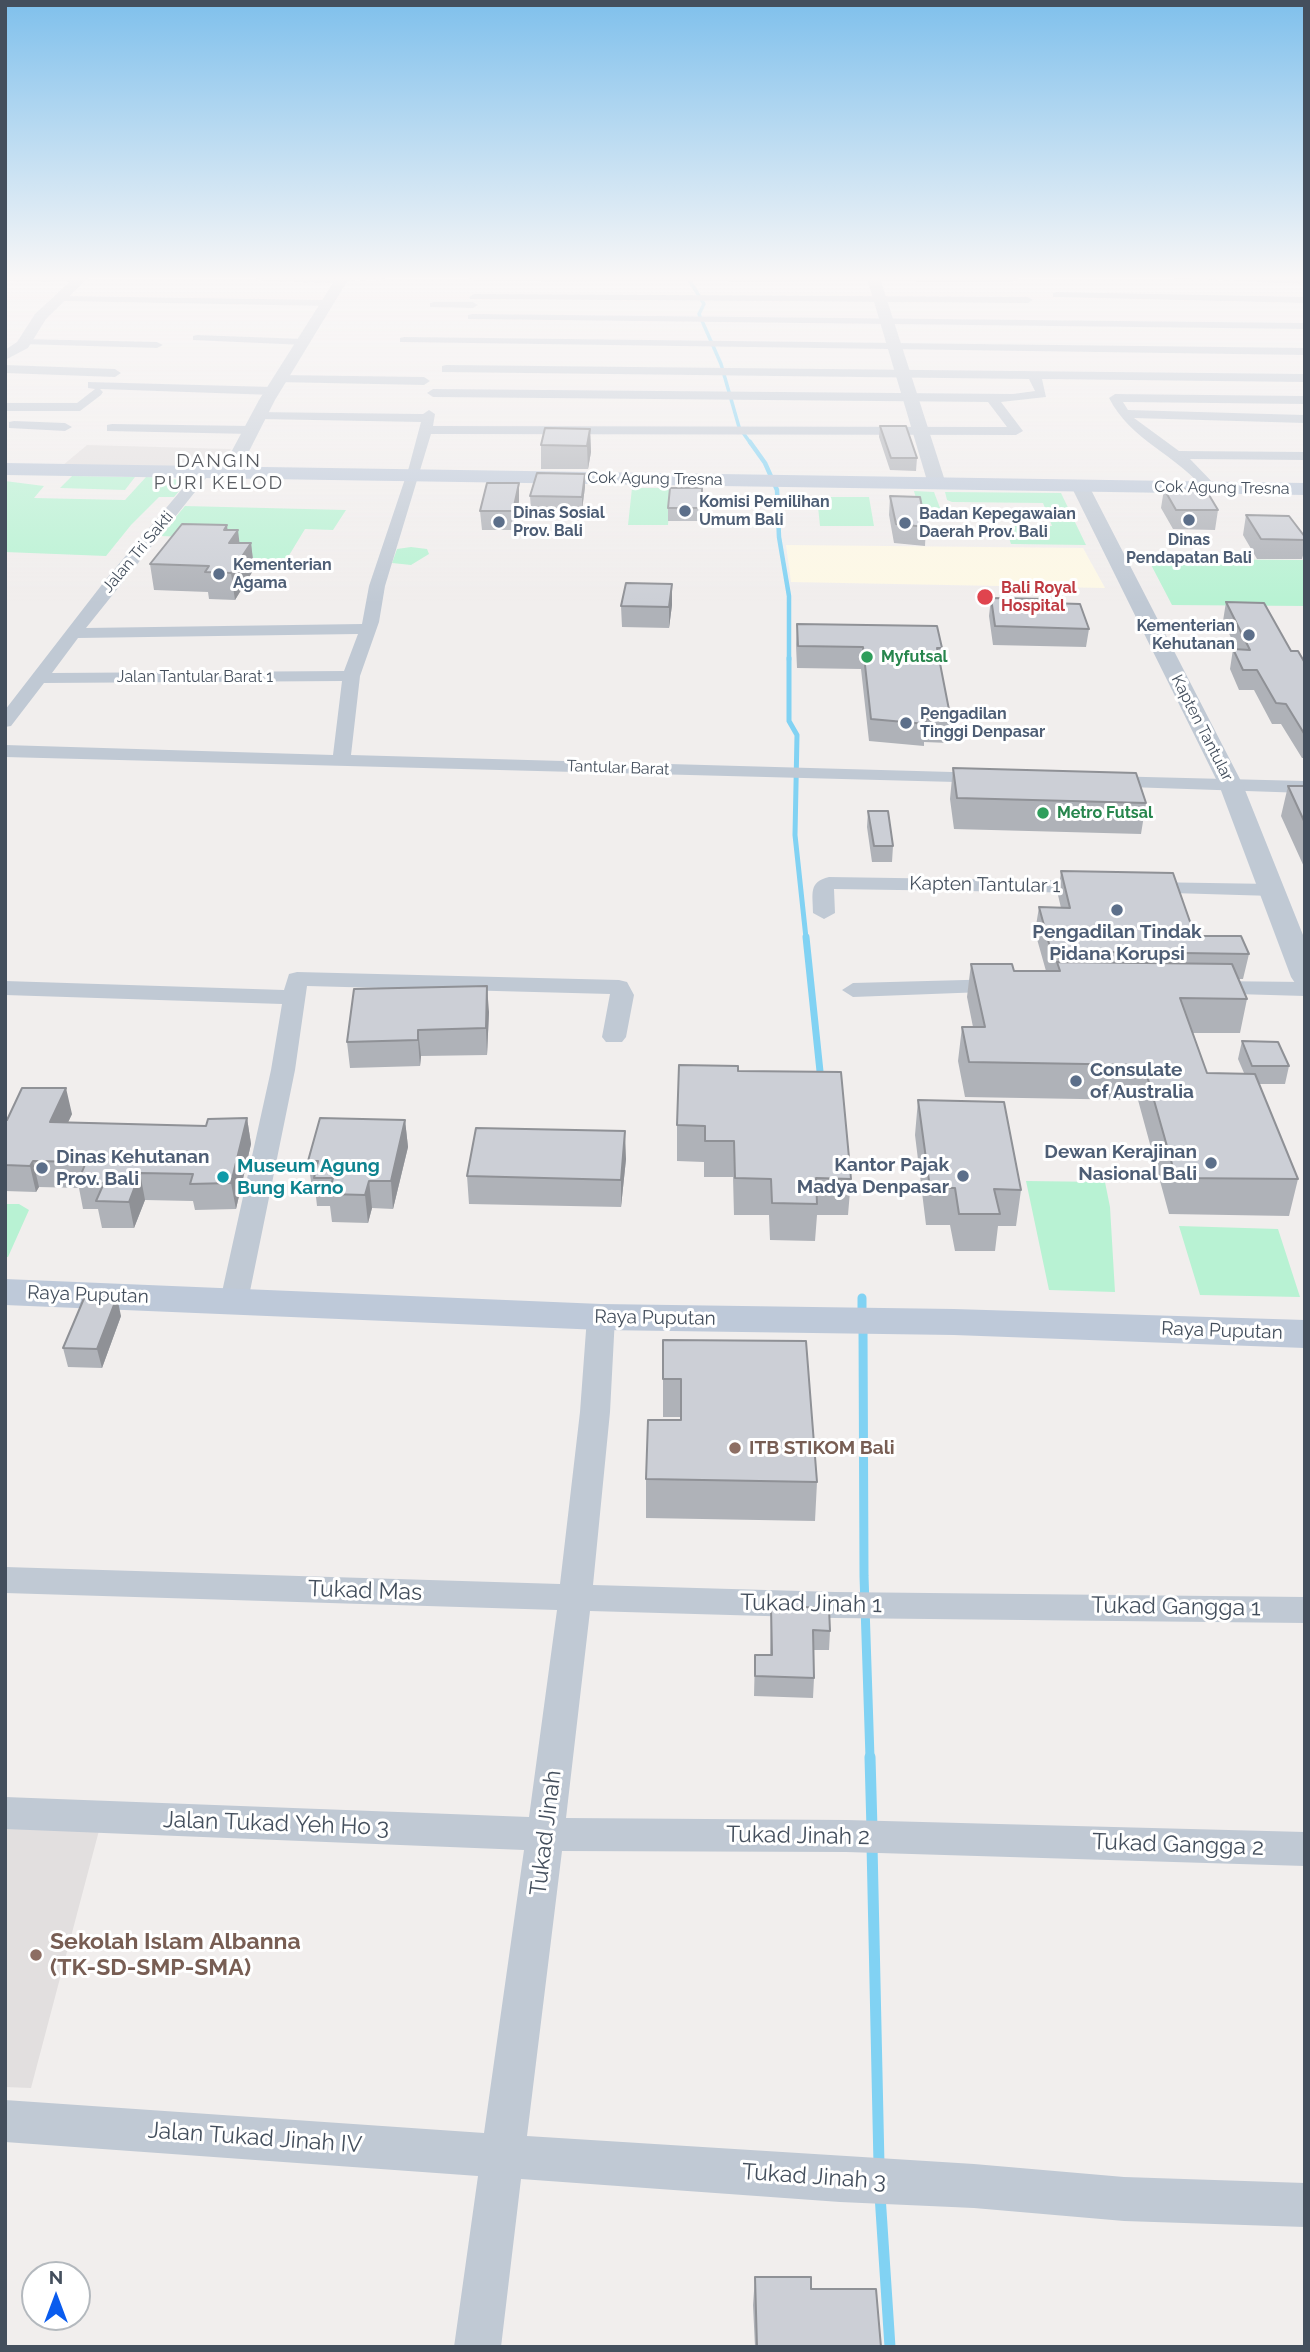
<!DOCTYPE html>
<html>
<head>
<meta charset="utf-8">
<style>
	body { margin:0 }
	#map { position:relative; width:1310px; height:2352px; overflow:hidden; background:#f1eeed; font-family:Raleway,sans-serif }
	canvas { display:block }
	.frame { position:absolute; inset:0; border:7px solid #444f5d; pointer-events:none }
	.north { position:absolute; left:21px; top:2261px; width:70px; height:70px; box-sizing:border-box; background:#fff; border:2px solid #b4b9be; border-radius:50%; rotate:0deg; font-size:19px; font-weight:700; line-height:28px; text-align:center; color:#444f5d }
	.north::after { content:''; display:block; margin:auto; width:24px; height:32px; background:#0a5cee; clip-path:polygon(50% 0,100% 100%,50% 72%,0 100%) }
</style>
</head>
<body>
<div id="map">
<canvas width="1310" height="2352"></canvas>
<div class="frame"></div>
<div class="north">N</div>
</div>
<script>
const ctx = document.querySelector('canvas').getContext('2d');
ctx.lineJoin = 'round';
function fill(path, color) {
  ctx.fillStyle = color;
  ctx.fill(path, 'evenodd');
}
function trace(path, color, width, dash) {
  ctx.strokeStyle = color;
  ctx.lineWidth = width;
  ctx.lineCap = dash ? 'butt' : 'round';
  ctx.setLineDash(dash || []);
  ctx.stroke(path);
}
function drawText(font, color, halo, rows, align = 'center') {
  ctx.font = font + ' Raleway,sans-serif';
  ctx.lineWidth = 6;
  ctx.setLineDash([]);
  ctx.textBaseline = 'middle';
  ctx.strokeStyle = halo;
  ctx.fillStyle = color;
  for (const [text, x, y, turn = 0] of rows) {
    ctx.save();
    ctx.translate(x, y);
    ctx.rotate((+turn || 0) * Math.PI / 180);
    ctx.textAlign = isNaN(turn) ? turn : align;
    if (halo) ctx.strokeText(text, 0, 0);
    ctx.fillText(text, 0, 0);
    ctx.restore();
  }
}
const commercial = new Path2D(`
	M786 545 1083 548 1105 588 791 582Z`);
const education = new Path2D(`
	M87 445 231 449 223 464 216 466H62Z
	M5 1819 101 1823 31 2088 5 2087Z`);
const green = new Path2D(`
	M72 476 135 477 125 490 60 488Z
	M146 477 171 478 186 483 174 497H159L131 525 106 556 5 552V481L44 486 34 498 125 500Z
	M632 488H671L668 525H628Z
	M914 491 934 492 945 521 922 520Z
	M945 492 1061 493 1086 545 1011 544 1005 526H1052L1043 503 952 502 947 500Z
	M817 497H869L874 526H820Z
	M185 506 346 510 333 530 305 529 285 562 293 563 285 569 255 567 257 563 230 551 219 538 160 536Z
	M411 547 427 549 429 554 411 565 392 563 397 549Z
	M1148 559 1305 560V606L1172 605Z
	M1026 1181 1105 1182 1110 1207 1115 1292 1049 1290Z
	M5 1204H19L29 1210 8 1257H5Z
	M1179 1226 1278 1229 1300 1297 1200 1295Z`);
const streamFar5 = new Path2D(`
	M686 275 704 304 699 314 721 364 739 427 751 444`);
const streamFar4 = new Path2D(`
	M750 442 765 463 777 490 779 537 789 596V660`);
const streamFar3 = new Path2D(`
	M789 658V721L797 735 795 835 806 938`);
const streamFar2 = new Path2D(`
	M806 937 821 1081`);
const streamFar1 = new Path2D(`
	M862 1298V1315
	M863 1327 864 1576 870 1758`);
const stream = new Path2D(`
	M870 1757 872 1829
	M872 1845 879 2165
	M880 2195 890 2347`);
const minor = new Path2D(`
	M5 275 81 276 86 279 81 282 5 281Z
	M260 275H381L385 278C373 285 355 276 342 283L261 281 256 278Z
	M473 275 1013 276 1018 279 1013 282 474 281 469 278Z
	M1168 275H1268V278H1305V284L1173 278Z
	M1057 292 1305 297V303L1053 297V293Z
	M474 294 1028 297 1033 300 1028 303 470 299 469 297Z
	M62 296 328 300 333 303 328 306 58 301 57 299Z
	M434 302H473L478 305 473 308 430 307V303Z
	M472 314 1305 323V329L468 319V315Z
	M197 335 304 339 310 342 304 345 193 340V336Z
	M404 337 1305 348V355L400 342V338Z
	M24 339 157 342 163 345 157 348 20 344V340Z
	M5 365 115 369 121 373 115 377 5 373Z
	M446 365 1305 374V382L1042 379 1046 397 1001 402 1023 431 1016 435 431 434 385 586 379 622 360 676 351 755 987 773 994 775 997 779 994 783 5 757V745L333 755 342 681 44 683 11 726 5 727V710L107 578 199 469 211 472 86 628 362 624 369 586 409 467 421 422 260 419 254 415 255 412 423 414 429 410 435 414 433 426 1007 427 988 402 433 397 427 393 433 389 1013 394 1035 391 1029 379 442 372V366ZM358 634 344 671 52 673 78 638Z
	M281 375 424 377 430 381 424 385 277 382V376Z
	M88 382 273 387 279 391 273 395 100 389 103 392 101 395 80 411H5V403H77L95 389 88 388Z
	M1115 394 1305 396V404L1123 402 1128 410 1305 415V423L1134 418 1179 451 1305 452V460L1190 459 1218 488 1206 491C1177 455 1130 440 1109 398Z
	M14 421 65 423 72 427 65 431 9 428V422Z
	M112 424 251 426 258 430 251 434 107 431V425Z
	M1106 776 1305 781V793L1099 786 1096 782Z
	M829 877 1093 881 1104 887 1093 893 834 889 835 913 824 919 813 913C813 894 808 882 829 877Z
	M1145 882 1273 884 1284 890 1273 896 1138 892 1134 888Z
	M297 972 619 980 627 982 634 995 626 1037 622 1042H606L602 1037 610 994 307 986 295 1070 248 1301 244 1308 234 1310 224 1308 220 1301 271 1070 282 1004 5 995V981L284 990 289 974Z
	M1002 979 1013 986 1010 991 853 997 842 990 853 983Z
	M1209 981 1305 982V996L1201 993 1198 988 1201 983Z
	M601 1308 611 1310 615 1317 610 1412 593 1585 835 1592 1305 1597V1623L835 1618 590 1611 566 1818 846 1820 1305 1832V1866L846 1852 562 1851 527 2136 974 2164 1124 2177 1305 2183V2227L1124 2221 974 2208 840 2202 521 2179 501 2347H454L478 2176 5 2142V2100L484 2133 524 1850 5 1829V1797L529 1817 557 1610 5 1593V1567L560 1584 580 1412 587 1317 591 1310Z`);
const tertiary = new Path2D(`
	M77 275H91L46 319 28 348 5 360V350L17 342 35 314Z
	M338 275H351L275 400 238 473 235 477H223L220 473 259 400Z
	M866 275H879L946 484 943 488 937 489 928 484Z
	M1080 481 1089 486 1243 785 1305 940V986L1295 983 1291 977 1219 785 1071 486Z`);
const secondary = new Path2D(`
	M5 463 1305 483V495L5 475Z
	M5 1279 601 1304 954 1309 1305 1320V1348L954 1335 601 1330 5 1305Z`);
const wall = new Path2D(`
	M880 426 917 458 916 471 890 470 879 437Z
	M590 429 591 452 588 469H541V445Z
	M585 474V487L582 510 531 509 530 496Z
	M519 483V501L513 530H482L480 511Z
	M702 488V521H668V508Z
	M1164 489 1218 510 1215 530 1173 529 1161 508Z
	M890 496 926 527 925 546 894 543 889 515Z
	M1246 515 1305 537V548L1302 559H1257L1243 535Z
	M228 530 239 543H251L254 569 235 600 209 599 208 592 154 590 150 564Z
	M672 584V605L669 628 622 627 621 606Z
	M991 598 1089 629 1086 647 993 645 989 616Z
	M1226 602 1291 651 1305 663V758H1302L1281 724H1272L1254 690H1239L1230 669 1233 649 1237 650 1223 621Z
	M797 624 942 648 940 663 951 720 949 743 924 742V746L869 741 861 669 797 668 796 645Z
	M953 768 1146 803 1141 834 954 829 950 799Z
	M1288 786H1305V869L1281 816Z
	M868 811 893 846 892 862H872L867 827Z
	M1061 871 1195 936 1249 954 1243 979H1239L1247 999 1240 1033H1193L1207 1073H1244L1238 1059 1242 1041 1289 1066 1285 1084H1259L1298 1179 1289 1216 1169 1214 1138 1100 965 1097 958 1061 962 1027H973L967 997 971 964 1014 971H1046L1035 932 1039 907 1061 908 1058 895Z
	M489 1012 487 1055 421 1056 420 1066 350 1068 347 1042Z
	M738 1071 851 1179 848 1215H817L815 1241 770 1240 769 1215H734L733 1177H704V1162L677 1161V1125Z
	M918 1100 1021 1190 1016 1226H998L995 1251H955L950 1225H926L915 1135Z
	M72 1114 68 1122 206 1126 247 1118 251 1144 236 1209 195 1210 193 1201 145 1200 134 1228H102L98 1209H83L79 1188 39 1187 36 1192 5 1191V1120Z
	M405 1120 408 1147 393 1209 372 1208 368 1223 332 1222 330 1206H317L315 1188H312L308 1161Z
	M626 1159 621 1207 469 1204 467 1176Z
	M121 1316 102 1368 68 1367 63 1348Z
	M663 1340 817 1482 815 1521 646 1518V1479L681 1420V1417H663Z
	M771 1606 830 1631 829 1650H813L814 1678 813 1698 754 1696 755 1655H770Z
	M755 2277 811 2289 881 2347H755L753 2305Z`);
const shadedWall = new Path2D(`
	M590 429 591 452 588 469 587 446Z
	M585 474V487L582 510V497Z
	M519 483V501L513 530V511Z
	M227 525 229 543 238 530 241 556 233 569 224 530Z
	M251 543 254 569 235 600 231 573Z
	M672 584V605L669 628V607Z
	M487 986 489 1012 487 1055 486 1028Z
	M418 1030 421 1056 420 1066 418 1040Z
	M66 1088 72 1114 56 1148 50 1122Z
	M247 1118 251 1144 236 1209 231 1183Z
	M405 1120 408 1147 393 1209 391 1181Z
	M625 1131 626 1159 621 1207V1180Z
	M33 1161 39 1187 36 1192 30 1166Z
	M140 1173 145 1200 134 1228 129 1202Z
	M369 1181 372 1208 368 1223 365 1195Z
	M117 1297 121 1316 102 1368 97 1349Z`);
const building = new Path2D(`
	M880 426H906L917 458H891Z
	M545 428 590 429 587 446 541 445Z
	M537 473 585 474 582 497 530 496Z
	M487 483H519L513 511H480Z
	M670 488H702V508H668Z
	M1164 489 1206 490 1218 510H1176Z
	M890 496 920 497 926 527 896 524Z
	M1246 515 1289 516 1305 537V540L1261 539Z
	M182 524 227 525 224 530H238L229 543H251L231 573 205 572 209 566 150 564Z
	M626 583 672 584 669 607 621 606Z
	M991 598 1048 599V603L1080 604 1089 629 995 626Z
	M1226 602 1264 603 1291 651H1298L1305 663V735L1286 704 1276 703 1257 670H1243L1233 649 1250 650Z
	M797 624 937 626 942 648H937L951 720 925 719 926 724 871 719 863 647 798 646Z
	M953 768 1136 773 1146 803 957 798Z
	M1288 786H1305V823Z
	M868 811H888L893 846H874Z
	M1061 871 1173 873 1195 936H1241L1249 954 1051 951 1039 907 1070 908Z
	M1057 962 1232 964 1247 999 1180 998 1207 1073 1255 1074 1298 1179 1176 1178 1144 1065 969 1062 962 1027H985L971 964H1012L1014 971H1060Z
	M487 986 486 1028 418 1030V1040L347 1042 354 989Z
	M1242 1041 1278 1042 1289 1066H1252Z
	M679 1065 738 1066V1071L841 1072 851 1179 816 1178 817 1204 772 1203 771 1179 735 1178 734 1141H705V1126L677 1125Z
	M22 1088H66L50 1122 206 1126 208 1119 247 1118 231 1183 190 1184 193 1174 140 1173 129 1202 96 1201 104 1183 78 1182 86 1162 33 1161 30 1166 5 1165V1120H7Z
	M918 1100 1004 1102 1021 1190 994 1189 1000 1214H959L955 1188H930Z
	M320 1118 405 1120 391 1181H369L365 1195 329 1194 333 1178H314L318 1161H308Z
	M476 1128 625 1131 621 1180 467 1176Z
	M85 1296 117 1297 97 1349 63 1348Z
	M663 1340 806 1341 817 1482 646 1479 648 1420H681V1379H663Z
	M771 1606 829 1608 830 1631 813 1630 814 1678 755 1676V1655H772Z
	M755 2277H811V2289H876L881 2347H757Z`);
const markers = [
	[685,511,7,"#5c6f8a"],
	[1189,520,7,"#5c6f8a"],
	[499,522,7,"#5c6f8a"],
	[905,523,7,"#5c6f8a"],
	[219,574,7,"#5c6f8a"],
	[985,597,9,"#e0444e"],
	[1249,635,7,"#5c6f8a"],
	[867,657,7,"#2e9e5b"],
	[906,723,7,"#5c6f8a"],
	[1043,813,7,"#2e9e5b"],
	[1117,910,7,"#5c6f8a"],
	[1076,1081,7,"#5c6f8a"],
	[1211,1163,7,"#5c6f8a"],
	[42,1168,7,"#5c6f8a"],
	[963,1176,7,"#5c6f8a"],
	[223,1177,7,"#0f9aa8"],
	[735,1448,7,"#8d6e63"],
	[36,1955,7,"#8d6e63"]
];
const farStreetnames = [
	["Cok Agung Tresna",655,479,1],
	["Cok Agung Tresna",1222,488,1],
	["Jalan Tri Sakti",138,552,-50],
	["Jalan Tantular Barat 1",195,677],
	["Kapten Tantular",1202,728,63],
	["Tantular Barat",618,768,2]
];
const farServicenames = [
	["Komisi Pemilihan",699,502],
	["Umum Bali",699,520],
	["Dinas Sosial",513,513],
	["Prov. Bali",513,531],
	["Badan Kepegawaian",919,514],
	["Daerah Prov. Bali",919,532],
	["Dinas",1189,540,"center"],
	["Pendapatan Bali",1189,558,"center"],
	["Kementerian",233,565],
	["Agama",233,583],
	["Kementerian",1235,626,"right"],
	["Kehutanan",1235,644,"right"],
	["Pengadilan",920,714],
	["Tinggi Denpasar",920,732]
];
const farHealthnames = [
	["Bali Royal",1001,588],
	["Hospital",1001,606]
];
const farLeisurenames = [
	["Myfutsal",881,657],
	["Metro Futsal",1057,813]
];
const farQuarternames = [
	["DANGIN",219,461],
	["PURI KELOD",219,483]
];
const streetNames = [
	["Kapten Tantular 1",985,885,1],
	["Raya Puputan",88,1295,2],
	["Raya Puputan",655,1318,1],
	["Raya Puputan",1222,1331,2]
];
const serviceNames = [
	["Pengadilan Tindak",1117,932,"center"],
	["Pidana Korupsi",1117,954,"center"],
	["Consulate",1090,1070],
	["of Australia",1090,1092],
	["Dewan Kerajinan",1197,1152,"right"],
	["Nasional Bali",1197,1174,"right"],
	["Dinas Kehutanan",56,1157],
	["Prov. Bali",56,1179],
	["Kantor Pajak",949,1165,"right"],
	["Madya Denpasar",949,1187,"right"]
];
const cultureNames = [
	["Museum Agung",237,1166],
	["Bung Karno",237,1188]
];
const educationNames = [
	["ITB STIKOM Bali",749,1448]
];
const nearStreetnames = [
	["Tukad Mas",365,1591,2],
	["Tukad Jinah 1",811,1604,1],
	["Tukad Gangga 1",1176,1607,1],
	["Jalan Tukad Yeh Ho 3",276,1824,2],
	["Tukad Jinah",546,1833,-83],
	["Tukad Jinah 2",798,1836,1],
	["Tukad Gangga 2",1178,1845,2],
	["Jalan Tukad Jinah IV",255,2138,4],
	["Tukad Jinah 3",814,2177,4]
];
const nearEducationnames = [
	["Sekolah Islam Albanna",50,1942],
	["(TK-SD-SMP-SMA)",50,1968]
];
fill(commercial, '#fdf8e5');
fill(education, '#e2dfdf');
fill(green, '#b8f2d3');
trace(streamFar5, '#81d2f3', 3.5);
trace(streamFar4, '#81d2f3', 4.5);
trace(streamFar3, '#81d2f3', 5);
trace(streamFar2, '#81d2f3', 7);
trace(streamFar1, '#81d2f3', 9);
trace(stream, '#81d2f3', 11);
fill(minor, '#c0c9d4');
fill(tertiary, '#c0c9d4');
fill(secondary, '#bec9d9');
fill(wall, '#afb2b8');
fill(shadedWall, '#8f9196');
fill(building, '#cccfd6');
trace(building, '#8f9196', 2);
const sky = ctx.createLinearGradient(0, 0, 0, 604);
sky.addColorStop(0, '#7fc0ec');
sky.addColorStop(0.46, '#f9f7f7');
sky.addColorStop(1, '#f9f7f700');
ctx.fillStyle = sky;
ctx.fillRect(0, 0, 1310, 604);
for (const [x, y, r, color] of markers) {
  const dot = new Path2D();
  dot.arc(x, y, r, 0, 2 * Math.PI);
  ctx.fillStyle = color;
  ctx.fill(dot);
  trace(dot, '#fff', 2.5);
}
drawText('16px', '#444f5d', '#fff', farStreetnames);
drawText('bold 16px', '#4e5e75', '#fff', farServicenames, 'left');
drawText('bold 16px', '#be3a42', '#fff', farHealthnames, 'left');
drawText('bold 16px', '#27864d', '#fff', farLeisurenames, 'left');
ctx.letterSpacing = '2px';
drawText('19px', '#5a5d63', '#fff', farQuarternames);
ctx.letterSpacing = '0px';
drawText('19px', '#444f5d', '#fff', streetNames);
drawText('bold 19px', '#4e5e75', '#fff', serviceNames, 'left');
drawText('bold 19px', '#0d838f', '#fff', cultureNames, 'left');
drawText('bold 19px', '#785e54', '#fff', educationNames, 'left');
drawText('23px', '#444f5d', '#fff', nearStreetnames);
drawText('bold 23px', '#785e54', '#fff', nearEducationnames, 'left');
</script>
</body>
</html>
